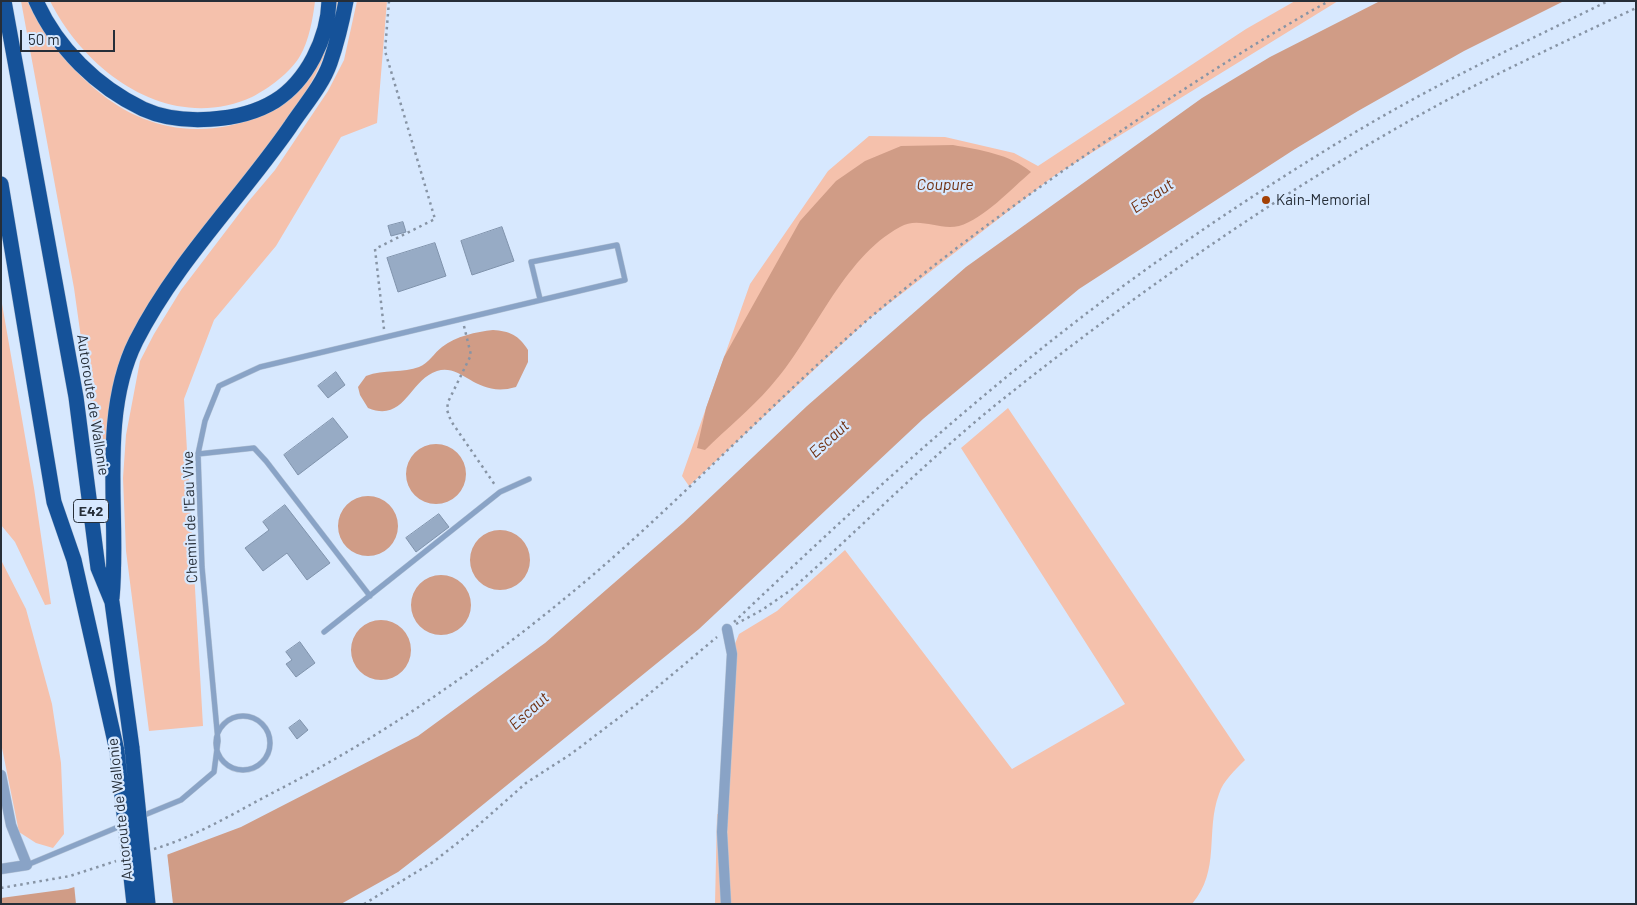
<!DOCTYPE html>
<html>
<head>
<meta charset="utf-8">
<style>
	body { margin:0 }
	#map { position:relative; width:1637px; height:905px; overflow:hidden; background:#d7e8fe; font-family:Barlow,sans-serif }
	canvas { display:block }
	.frame { position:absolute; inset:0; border:2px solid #262e38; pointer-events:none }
	.scale { position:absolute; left:20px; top:30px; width:95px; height:22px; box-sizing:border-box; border:2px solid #262e38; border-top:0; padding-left:6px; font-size:15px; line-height:18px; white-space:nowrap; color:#262e38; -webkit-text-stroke:4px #d7e8fe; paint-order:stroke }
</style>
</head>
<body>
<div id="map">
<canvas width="1637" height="905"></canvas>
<div class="frame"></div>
<div class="scale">50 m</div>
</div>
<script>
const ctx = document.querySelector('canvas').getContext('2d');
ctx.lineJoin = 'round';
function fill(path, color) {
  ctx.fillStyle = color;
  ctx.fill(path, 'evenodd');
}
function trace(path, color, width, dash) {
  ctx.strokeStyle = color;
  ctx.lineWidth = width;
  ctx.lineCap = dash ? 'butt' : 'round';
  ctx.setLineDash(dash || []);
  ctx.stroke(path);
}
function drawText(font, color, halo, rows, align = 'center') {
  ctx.font = font + ' Barlow,sans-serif';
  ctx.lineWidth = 4.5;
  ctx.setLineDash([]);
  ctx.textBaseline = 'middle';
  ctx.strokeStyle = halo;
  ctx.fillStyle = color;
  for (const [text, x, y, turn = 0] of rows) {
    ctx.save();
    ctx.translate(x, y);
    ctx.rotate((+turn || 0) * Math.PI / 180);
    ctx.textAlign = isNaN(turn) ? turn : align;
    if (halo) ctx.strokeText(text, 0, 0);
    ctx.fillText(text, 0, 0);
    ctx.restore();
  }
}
const green = new Path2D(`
	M21 1H27C68 77 134 144 228 126 242 123 271 114 280 103 288 94 295 82 301 72 316 50 335 29 336 1H338C334 38 321 68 301 100L138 323 121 356 112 390 106 470 100 473 74 288Z
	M50 1H315C313 18 309 41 300 56 291 72 268 89 252 97 170 134 86 73 50 1Z
	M357 1H387L377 123 341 137 276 246 214 320 184 399 203 726 149 731 126 551 123 478 126 435 140 361 154 334 181 290 248 202 275 170 328 91 344 60Z
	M1295 1H1338L1054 176 869 319 689 486 682 476 750 284 828 171 869 136 945 137 1014 153 1038 166 1246 29Z
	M1 298 34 488 51 604 45 605 15 542 1 525Z
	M1008 408 1245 760C1235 770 1223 781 1219 794 1205 832 1221 870 1192 904H715L717 814 727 815 732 651 739 634 777 611 845 550 1012 769 1125 704 961 448Z
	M1 560 26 609 52 704 61 763 64 834 53 848 36 843 19 832 1 743Z`);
const water = new Path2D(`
	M1380 1H1564L1464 51 1358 111 1295 149 1079 289 923 419 699 629 442 838 398 872 341 904H1V898L68 889 121 872 241 827 418 736 545 643 683 523 807 406 966 267 1202 98 1270 57Z
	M953 145C980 150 1010 154 1031 172 1012 188 984 219 959 226 939 231 919 216 900 227 842 258 813 340 770 387 750 410 726 429 705 450L697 448 706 408 724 357 800 221 836 181 865 161 901 146Z
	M493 330C509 331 519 335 528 350V362L516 387C476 399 463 363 437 371 409 380 405 423 368 408L360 395 358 387 366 376C384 369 404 373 419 367 429 363 434 353 442 347 456 336 476 332 493 330Z
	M406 474a30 30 0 1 1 60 0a30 30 0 1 1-60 0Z
	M338 526a30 30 0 1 1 60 0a30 30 0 1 1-60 0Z
	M470 560a30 30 0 1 1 60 0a30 30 0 1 1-60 0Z
	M411 605a30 30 0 1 1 60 0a30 30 0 1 1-60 0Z
	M351 650a30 30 0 1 1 60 0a30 30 0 1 1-60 0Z`);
const pier = new Path2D(`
	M167 852 173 904H76L74 884Z`);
const building = new Path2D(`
	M403 222 406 232 391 236 388 226Z
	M502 227 514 261 472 275 461 241Z
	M435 243 446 276 398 292 387 258Z
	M336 372 345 385 328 398 318 386Z
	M333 418 348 437 298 475 284 455Z
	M285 505 330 563 307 580 287 553 263 571 245 548 269 530 263 522Z
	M439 514 449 527 416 552 406 538Z
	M300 642 315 663 296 677 286 664 292 660 286 652Z
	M300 720 308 730 297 739 289 728Z`);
const path = new Path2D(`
	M464 326 471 355 448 402 447 410 451 421 495 485
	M384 329 375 249 435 219 385 51 389 1
	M734 622C833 528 934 434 1041 349 1137 272 1239 203 1344 139 1429 87 1519 45 1608 1
	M736 624 762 610 791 590C862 527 929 458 1003 399 1139 291 1283 190 1436 106 1501 71 1568 40 1636 8
	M154 849C198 836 239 810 280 789 390 732 492 660 587 580 686 496 774 400 872 316 946 253 1026 196 1106 141 1179 92 1252 44 1329 1
	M1 888 70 876 116 861
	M364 904 433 862 465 837 526 783 571 754 637 704 717 637`);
const lane = new Path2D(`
	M198 454 254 448 266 461 370 596
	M324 632 500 492 529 479
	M216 743a27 27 0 1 1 54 0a27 27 0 1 1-54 0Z
	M142 816 181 800 214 772 218 741 202 567 198 454 205 421 219 386 260 367 625 280 617 245 531 262 540 299
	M27 865 123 825`);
const street = new Path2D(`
	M1 775 11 825 27 865 1 869
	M726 904 722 832 732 654 727 629`);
const highway = new Path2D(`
	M4 1 76 397 98 568 112 602 132 748
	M36 1C57 48 97 87 143 109 180 126 241 122 275 101 307 81 328 38 329 1
	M1 184 54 502 74 560 117 751
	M112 598C120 517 98 417 136 341 176 262 240 199 290 127 303 107 322 86 330 63 337 43 342 22 346 1`);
const highwayBridge = new Path2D(`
	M132 748 148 904
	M117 751 134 904`);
const markers = [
	[1266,200,5,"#a34004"]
];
const shields = [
	[91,511,35]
];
const shieldNames = [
	["E42",91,511]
];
const poiNames = [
	["Kain-Memorial",1276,200]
];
const streetNames = [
	["Autoroute de Wallonie",93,405,81],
	["Chemin de l'Eau Vive",190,517,-92],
	["Autoroute de Wallonie",120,809,-96]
];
const waterNames = [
	["Coupure",945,185],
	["Escaut",1152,196,-34],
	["Escaut",829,439,-42],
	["Escaut",529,711,-42]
];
fill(green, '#f5c1ac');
fill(water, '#d09c86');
fill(pier, '#d7e8fe');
fill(building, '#97abc5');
trace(building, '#8093ac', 1);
trace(lane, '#b4c3d6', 6);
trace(street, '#b4c3d6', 11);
trace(highway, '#b4c3d6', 16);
trace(path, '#8794a5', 2.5, [2.5, 4]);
trace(lane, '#89a3c6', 5);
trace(street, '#89a3c6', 10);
trace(highway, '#155299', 15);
trace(highwayBridge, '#b4c3d6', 16, []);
trace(highwayBridge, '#155299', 15);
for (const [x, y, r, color] of markers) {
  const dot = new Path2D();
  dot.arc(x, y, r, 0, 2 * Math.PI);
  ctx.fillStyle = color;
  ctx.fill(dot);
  trace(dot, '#d7e8fe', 2);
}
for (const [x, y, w] of shields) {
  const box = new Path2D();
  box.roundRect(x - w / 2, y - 11.5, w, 23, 4);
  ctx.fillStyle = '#d7e8fe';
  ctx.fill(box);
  trace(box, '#262e38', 1);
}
drawText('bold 14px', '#262e38', null, shieldNames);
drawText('15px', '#262e38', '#d7e8fe', poiNames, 'left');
drawText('15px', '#262e38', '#d7e8fe', streetNames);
drawText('italic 16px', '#703010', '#d7e8fe', waterNames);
</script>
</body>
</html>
